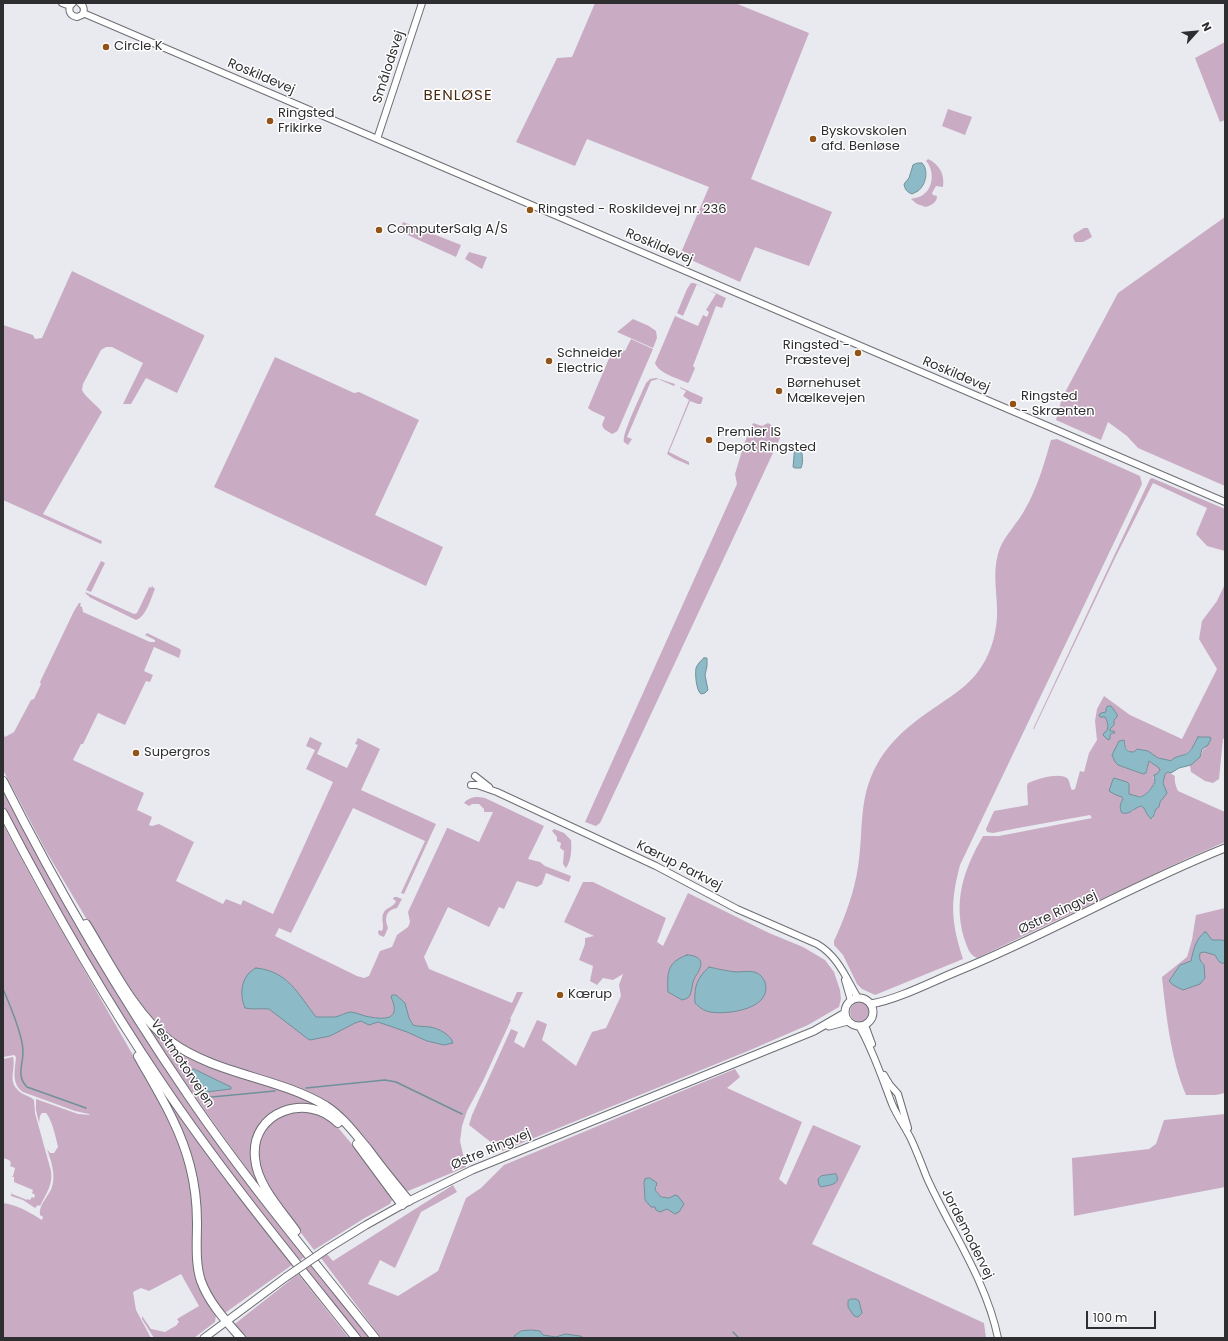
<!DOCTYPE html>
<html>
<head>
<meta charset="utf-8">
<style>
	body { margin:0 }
	#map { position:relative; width:1228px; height:1341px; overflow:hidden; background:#e8eaf0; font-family:Poppins,sans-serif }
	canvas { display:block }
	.frame { position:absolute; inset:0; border:4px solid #2e2e31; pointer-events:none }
	.north { position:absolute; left:1176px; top:12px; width:40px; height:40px; -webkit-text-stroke:3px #fff; paint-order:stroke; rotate:63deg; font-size:11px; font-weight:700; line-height:16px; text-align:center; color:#2e2e31 }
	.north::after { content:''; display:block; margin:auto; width:14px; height:18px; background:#2e2e31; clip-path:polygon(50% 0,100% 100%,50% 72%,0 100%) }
	.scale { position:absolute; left:1086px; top:1311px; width:70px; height:18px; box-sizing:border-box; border:2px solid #2e2e31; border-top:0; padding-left:5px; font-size:12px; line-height:14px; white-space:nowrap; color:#2e2e31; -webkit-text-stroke:3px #fff; paint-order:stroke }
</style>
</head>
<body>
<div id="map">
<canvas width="1228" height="1341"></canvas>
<div class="frame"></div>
<div class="north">N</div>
<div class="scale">100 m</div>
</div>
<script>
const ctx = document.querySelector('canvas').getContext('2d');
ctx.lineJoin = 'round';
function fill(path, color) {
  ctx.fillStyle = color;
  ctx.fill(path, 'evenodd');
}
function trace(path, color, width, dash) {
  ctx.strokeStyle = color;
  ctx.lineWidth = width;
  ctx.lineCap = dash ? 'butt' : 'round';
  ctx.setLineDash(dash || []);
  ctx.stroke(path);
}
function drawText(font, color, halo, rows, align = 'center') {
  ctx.font = font + ' Poppins,sans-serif';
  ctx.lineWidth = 3;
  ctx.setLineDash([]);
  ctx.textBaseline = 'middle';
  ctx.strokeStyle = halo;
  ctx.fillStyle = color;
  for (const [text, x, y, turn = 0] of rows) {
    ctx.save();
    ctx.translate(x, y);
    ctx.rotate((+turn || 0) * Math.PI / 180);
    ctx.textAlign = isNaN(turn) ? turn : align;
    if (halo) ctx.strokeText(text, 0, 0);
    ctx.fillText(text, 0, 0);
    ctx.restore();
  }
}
const green = new Path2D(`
	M595 3H735L809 33 751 179 832 212 809 266 755 247 740 282 680 255 709 187 587 139 575 166 516 142 557 58 572 57Z
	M1225 42V120L1220 122 1195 58Z
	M948 109 972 117 965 135 942 126Z
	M928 159C939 164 945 174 943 187L936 186 932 193 933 195 937 196C937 203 931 205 926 207L917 204 911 199C915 198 921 197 924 194 934 187 934 169 926 161Z
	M1225 217V486L1138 448 1127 436 1108 422 1101 440 1056 420 1062 398 1118 293Z
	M403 222 461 245 456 257 399 231Z
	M1084 228H1088L1092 237 1083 242H1075L1073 237 1074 234Z
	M469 252 487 257 482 269 465 259Z
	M72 271 204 335V337L177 393 146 378 131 404H123L143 363 112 347H106L101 350 83 384 82 390C86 398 96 404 102 412L43 514 102 541 101 544 3 500V325L33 335 35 339 42 338Z
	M691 283H694L726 298 722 308 716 306 693 366 695 368 690 380 688 383C679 379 658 373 655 363L675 316 698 326 703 315 707 317 709 312 706 310 716 294 697 284 683 316 677 313 687 289Z
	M633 319 649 326 656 331 657 338 653 348 617 332Z
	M631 339 653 349 618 430 616 432 612 434 604 429 602 425 605 417 592 411 588 408 610 356 620 349 625 351Z
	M275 357 354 393 359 392 419 420 375 515 443 547 426 586 214 487Z
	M656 378 675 384 674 386 658 379 651 381 627 437 632 439 628 445 624 442C621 435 642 393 646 383L650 379Z
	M680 387 702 397 703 398 701 404H698L690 401 669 452 689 462V465L675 459 667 454 689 400 683 396 686 391 680 388Z
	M753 423 762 426 768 423C775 427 780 429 780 438L602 819 600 823 596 826 585 822 737 484 735 474 744 444Z
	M1057 439 1140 476 1142 484 960 865C950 903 951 921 963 959L875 995 862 989 857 984 843 955 834 945V941C845 917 854 893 858 867 863 837 859 806 871 777 885 743 910 724 940 704 953 695 967 686 977 673 989 658 996 637 997 617 998 596 992 575 998 554 1001 542 1009 533 1016 523 1021 517 1025 509 1029 502 1039 482 1045 461 1051 440Z
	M1152 478 1225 509V551L1207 546 1196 534 1207 508 1153 483 1116 556 1034 729H1033L1150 479Z
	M101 561 105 563 91 592 86 590Z
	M1225 584V738L1223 739 1219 779 1213 783 1205 781 1191 772 1190 766 1202 753 1203 749 1206 748H1192C1187 754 1178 758 1171 761 1166 759 1162 760 1158 758 1148 753 1148 751 1137 749L1134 753C1127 752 1125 748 1125 741L1118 765 1143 774 1146 773 1149 761 1160 768C1160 772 1157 775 1153 777L1155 782C1147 795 1145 798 1130 796L1128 793 1129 784 1121 796 1132 812 1137 807 1141 806 1144 808 1147 814 1152 819 1153 818 1156 809 1159 807 1160 802 1166 791C1162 785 1163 780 1165 774L1168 772 1175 776C1174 780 1176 787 1178 791L1225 812V842L1186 859 977 958C969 955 967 946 964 938 953 900 964 869 983 836H999L1092 818 1090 815 1018 828 993 833 987 832 986 829 994 811 1028 805 1027 786 1028 783C1037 779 1058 772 1067 778 1070 781 1070 787 1072 790L1075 789 1080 771 1084 772 1089 753 1097 740 1095 721 1097 709 1104 696 1130 715 1182 739 1217 669 1199 639 1202 621 1217 601Z
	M152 586 155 589C151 598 146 617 136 620L89 597V596L87 595 85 592 134 614 137 613 148 590 149 587 151 588Z
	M79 603H81L80 606 82 607 83 612 150 642H155V640L145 635 147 633 180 649 181 651 179 658 154 647 144 671 153 675 150 682 146 681 125 725 98 713 83 744H81L73 760 144 793 137 810 152 817 149 825 152 826 159 824 194 842 176 881 223 904 226 899 241 905 243 900 273 914 333 782 306 769 315 750 306 746 310 737 322 743 317 754 347 768 358 745 355 744 358 738 380 749 361 790 436 824 404 894 401 893 425 841 353 808 291 933 279 928 275 936 357 976 364 978 369 976 380 951 392 947 397 935 408 927 410 922 408 912 447 828H448L479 842 493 812H484V809L479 804H472L469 806 464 803C469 797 477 796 485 798L544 826 528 859 540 862 545 866 571 876 569 882 546 873 542 884 537 887 517 881 504 909 499 907 489 927 448 907 424 957 429 969 512 1003 517 992H523L510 1019 511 1020 483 1081 467 1111 462 1126 460 1141 466 1167 408 1191 404 1189 379 1158 338 1111 207 1057 181 1045 161 1030 144 1009 108 955 46 851 3 770V733L5 737 14 732 31 700 34 699 41 684 40 682 74 611Z
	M3 788 58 893 91 950 146 1039 179 1088 306 1256 299 1261 217 1156 140 1045 78 944 12 824 3 807Z
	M3 824 40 893 157 1097 172 1125 181 1146 186 1163 190 1183 192 1202 194 1238 193 1254 216 1315 215 1322 194 1338H154L142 1319V1316L151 1329 165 1332 177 1325V1324L179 1322 177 1319 199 1306 181 1274 149 1291 141 1288 133 1292 136 1310 151 1338H3V1203C18 1205 29 1212 42 1220L43 1217 40 1215C38 1205 49 1196 52 1187 56 1174 51 1161 47 1149L50 1153H54L58 1147C56 1138 52 1120 46 1113H42L40 1116 39 1123 36 1110V1099L78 1114 90 1115 89 1114 75 1111 23 1092C11 1084 15 1070 16 1057L14 1055 3 1057Z
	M554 829 564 833 571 840C572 849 571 861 566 868L563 864 564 851 560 848 561 843 557 841V837L552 831Z
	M583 882H593L666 918 657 942 663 946 688 893 769 933 803 947 825 960 834 972 840 990 841 999 839 1007 808 1025 748 1051 502 1151 469 1125 472 1115 511 1029 518 1032 514 1042 524 1048 537 1020 547 1024 542 1040 576 1066 592 1032 606 1028 621 996 619 985 623 974 613 980 603 978 597 985 590 981 593 966 579 960 585 944V938L594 936 564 922Z
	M394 897H397L402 899 397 908C386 910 384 918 388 928L384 937 379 935 378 932 379 930 382 931C385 925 380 919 384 912 387 907 394 907 396 901L393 899Z
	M1225 908V1093L1216 1095H1186C1171 1060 1166 1015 1162 977L1187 957 1192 940 1196 915Z
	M850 1012a10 10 0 1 1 20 0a10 10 0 1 1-20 0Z
	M139 1013H140C150 1025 160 1036 173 1045 208 1070 261 1082 302 1097L325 1109 340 1120 358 1139 400 1193 399 1194 347 1130C339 1121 330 1112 318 1108 283 1097 244 1127 253 1165 256 1178 265 1189 272 1200L271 1201C225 1140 181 1078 139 1013Z
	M13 1057C16 1068 8 1080 17 1089 21 1095 29 1095 34 1100L35 1113 51 1171C53 1186 46 1193 40 1206L38 1205 35 1208 23 1200 11 1196 12 1191V1194L27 1200V1199L30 1200 32 1197 34 1198 35 1195 32 1193 33 1190 14 1182V1177L11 1176H13L15 1168 10 1166 11 1163 9 1160 3 1158V1059Z
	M735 1069 740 1077 727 1088 802 1122 779 1179 786 1185 813 1125 861 1146 812 1244 984 1323 986 1338H381L321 1258 327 1254 333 1261 453 1185 457 1192 421 1212 395 1268 380 1260 368 1284 398 1296 438 1271 466 1198 481 1188 504 1165ZM645 1179H648L657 1187 655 1190 661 1197 669 1198 684 1204 679 1212 667 1208 655 1207 645 1200C645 1193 643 1186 645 1179Z
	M161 1090 210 1159 292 1265 225 1313C213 1301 205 1285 201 1268L196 1183Z
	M308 1111 326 1118 335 1124 366 1161 392 1196V1200L390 1204 363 1219 314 1250C299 1229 260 1184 258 1159 257 1148 260 1136 267 1128 279 1114 292 1112 308 1111Z
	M1225 1114V1187L1074 1216 1072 1158 1149 1149 1156 1144 1164 1120Z
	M312 1264 371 1338H360L305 1269Z
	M298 1274 349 1338H244L234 1326 236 1323Z`);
const water = new Path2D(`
	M918 163H922C929 170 926 185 918 191 916 192 914 193 912 194 907 192 905 190 904 184L909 178 913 165Z
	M798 443 800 445C802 452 804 461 801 468H795L793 467 795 445Z
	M704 658H707V666L705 675 708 690 705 693 701 694C696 690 695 674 696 668 697 665 701 660 704 658Z
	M1108 706H1111L1117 714V717L1114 720V725L1110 729V731H1114L1115 733H1112L1110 735V739L1108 740 1103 735 1104 733C1110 730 1108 722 1105 717H1100L1099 715 1101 713 1106 712V709Z
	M1198 737H1210L1211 739 1208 745 1202 749 1200 757 1191 765 1179 768 1171 773 1168 772 1165 774 1163 783 1167 793 1160 802 1159 807 1156 809 1153 817 1151 819 1147 814 1144 808 1141 806C1134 808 1130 815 1122 813 1119 808 1120 804 1123 799L1122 797 1116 795 1109 791 1113 779 1114 778 1127 782 1129 784V794L1140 797C1147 795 1151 789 1155 782L1154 775 1157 774 1160 770 1159 768 1149 761 1146 773 1143 774 1118 765 1115 762 1112 755 1119 741 1124 740C1126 748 1124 752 1134 752L1137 749 1148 751 1158 758 1168 760 1171 761C1175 755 1183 757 1189 752 1193 748 1195 742 1198 737Z
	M1205 932H1206L1212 940H1222L1225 941V963C1219 964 1218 960 1215 955L1204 952 1200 953C1199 959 1200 961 1204 965L1205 978 1200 984 1183 990 1173 985 1169 981 1180 965 1191 961C1193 951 1196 938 1205 932Z
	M687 955C694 955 704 958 700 968 699 972 696 975 694 979 692 984 692 990 690 995 689 998 686 999 682 1000L668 992C667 973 667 962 687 955Z
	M709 967C718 969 727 971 736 972 743 972 750 970 757 973 761 975 763 978 765 982 773 1009 728 1015 710 1012 704 1011 699 1007 695 1003 694 986 697 978 709 967Z
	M256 968C288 971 298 994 316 1017 322 1017 329 1017 335 1017 340 1016 345 1013 350 1012 355 1012 361 1015 365 1016 384 1020 402 1021 391 997L392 995H396L405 1003 409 1018 413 1025C419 1027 423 1026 430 1027 438 1028 451 1035 453 1043L444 1045 427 1041 407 1032 378 1022 369 1025 361 1021 355 1023 330 1036 310 1040 308 1039 269 1009C261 1008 253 1010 245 1008 239 994 241 975 256 968Z
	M194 1069 231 1087V1089L206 1092 191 1071Z
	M836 1174C842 1185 829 1185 821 1187L819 1185 818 1179 821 1176Z
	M650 1178 657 1183 655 1190 661 1197 669 1198 675 1195 678 1196 684 1204 679 1212 675 1214 667 1209 660 1212 656 1210 655 1207H651L645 1200 644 1182 645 1179Z
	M851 1299H856L859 1301 862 1313 858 1317 854 1316 848 1307V1301Z
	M532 1330 540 1331 543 1335 556 1337 565 1334 580 1336 584 1338H515L514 1336 521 1331Z`);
const stream = new Path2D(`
	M3 989C10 1005 23 1036 23 1052 23 1065 16 1076 27 1087L86 1108
	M306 1088 385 1080 396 1082 462 1114
	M201 1098 275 1091
	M733 1332 739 1338`);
const secondary = new Path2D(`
	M62 3 70 6
	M73 3 70 6C68 12 71 16 77 17L82 15C85 11 84 6 80 3
	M83 13 1225 502
	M377 139 422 3
	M475 776 489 787
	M471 785H477L497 792 656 866 737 909 817 944C838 956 846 978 858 998
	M845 980 851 1001
	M865 1025 872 1044
	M859 1026C873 1050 882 1078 892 1104 897 1116 905 1127 911 1139 917 1152 922 1165 927 1178 951 1231 986 1280 998 1338
	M884 1075 890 1085 898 1094 908 1128`);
const primary = new Path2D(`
	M845 1012a14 14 0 1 1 28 0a14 14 0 1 1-28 0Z
	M871 1004C899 999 931 982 958 971 1049 934 1134 884 1225 848
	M829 1026 848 1021
	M327 1249 366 1225 409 1201 472 1170 814 1031 845 1013
	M204 1338 286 1277`);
const highway = new Path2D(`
	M3 781C58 890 119 994 188 1095 245 1179 311 1258 375 1338
	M3 813C51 905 103 996 161 1082 221 1171 289 1254 356 1338
	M86 924C109 961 135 1015 170 1041 216 1075 278 1077 326 1106 343 1117 355 1134 368 1149 381 1167 395 1184 409 1201
	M138 1056C158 1092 180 1126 190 1166 195 1185 197 1204 197 1223 197 1242 195 1263 201 1281 209 1303 226 1321 241 1338
	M357 1144 402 1205
	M296 1231C281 1210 257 1185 255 1158 250 1111 308 1092 338 1123`);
const primaryBridge = new Path2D(`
	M286 1277 327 1249`);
const markers = [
	[106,47,4,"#915317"],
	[270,121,4,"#915317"],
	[813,139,4,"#915317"],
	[530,210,4,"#915317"],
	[379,230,4,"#915317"],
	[858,353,4,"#915317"],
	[549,361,4,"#915317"],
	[779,391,4,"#915317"],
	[1013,404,4,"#915317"],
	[709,440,4,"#915317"],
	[136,753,4,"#915317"],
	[560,995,4,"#915317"]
];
const poiNames = [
	["Circle K",114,47],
	["Ringsted",278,114],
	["Frikirke",278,129],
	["Byskovskolen",821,132],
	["afd. Benløse",821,147],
	["Ringsted - Roskildevej nr. 236",538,210],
	["ComputerSalg A/S",387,230],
	["Ringsted -",850,346,"right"],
	["Præstevej",850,361,"right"],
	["Schneider",557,354],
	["Electric",557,369],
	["Børnehuset",787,384],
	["Mælkevejen",787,399],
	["Ringsted",1021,397],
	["- Skrænten",1021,412],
	["Premier IS",717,433],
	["Depot Ringsted",717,448],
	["Supergros",144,753],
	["Kærup",568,995]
];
const streetNames = [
	["Smålodsvej",389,67,-72],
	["Roskildevej",261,77,23],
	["Roskildevej",659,247,23],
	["Roskildevej",956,375,23],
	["Kærup Parkvej",679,866,27],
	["Østre Ringvej",1058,913,-25],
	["Vestmotorvejen",182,1064,56],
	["Østre Ringvej",491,1150,-23],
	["Jordemodervej",967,1234,63]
];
const quarterNames = [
	["BENLØSE",458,96]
];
fill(green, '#c9acc3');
fill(water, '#8dbac7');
trace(water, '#70909a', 1);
trace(stream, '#70909a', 1.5);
trace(secondary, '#6d6e74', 8);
trace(primary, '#6d6e74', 9);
trace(highway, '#6d6e74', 10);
trace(secondary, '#fff', 6);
trace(primary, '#fff', 7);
trace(highway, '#fff', 8);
trace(primaryBridge, '#6d6e74', 9, []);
trace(primaryBridge, '#fff', 7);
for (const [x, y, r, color] of markers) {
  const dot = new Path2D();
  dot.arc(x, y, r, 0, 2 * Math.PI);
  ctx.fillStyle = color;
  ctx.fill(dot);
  trace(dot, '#fff', 1.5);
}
drawText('13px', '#2e2e31', '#fff', poiNames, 'left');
drawText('13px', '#2e2e31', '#fff', streetNames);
ctx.letterSpacing = '1px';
drawText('15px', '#482a0f', '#fff', quarterNames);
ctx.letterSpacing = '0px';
</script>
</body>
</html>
